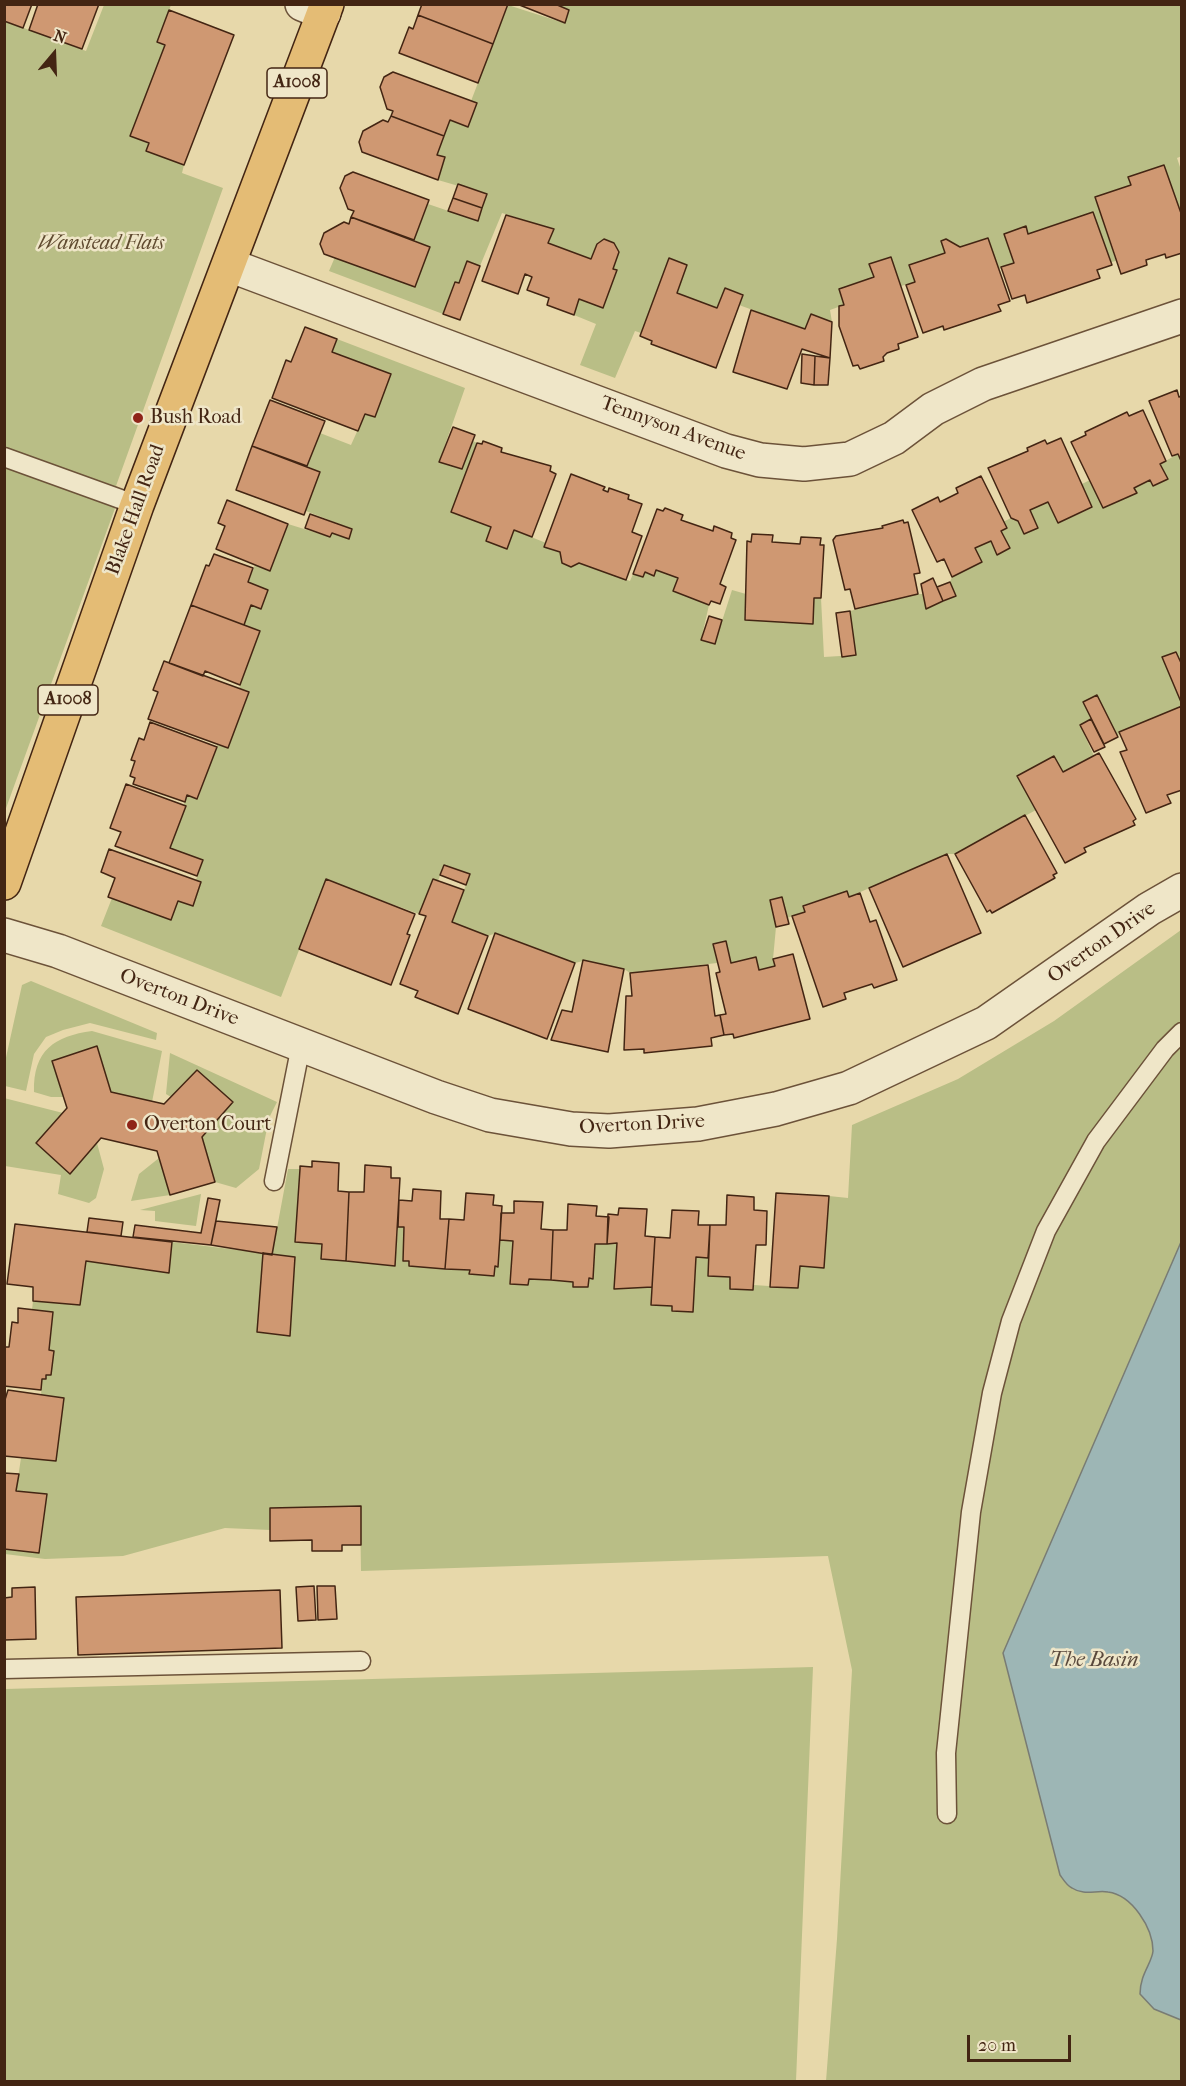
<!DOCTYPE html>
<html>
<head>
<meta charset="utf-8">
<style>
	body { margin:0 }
	#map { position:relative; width:1186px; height:2086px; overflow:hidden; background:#e7d8aa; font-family:"IM FELL French Canon",serif }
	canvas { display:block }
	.frame { position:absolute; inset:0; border:6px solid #432513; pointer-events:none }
	.north { position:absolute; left:24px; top:24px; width:60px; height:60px; -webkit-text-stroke:4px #efe6c8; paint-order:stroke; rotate:19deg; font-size:16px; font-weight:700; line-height:24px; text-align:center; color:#432513 }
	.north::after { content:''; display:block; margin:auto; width:21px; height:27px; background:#432513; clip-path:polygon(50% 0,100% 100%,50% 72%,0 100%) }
	.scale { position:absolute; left:967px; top:2035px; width:104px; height:27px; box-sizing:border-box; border:3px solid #432513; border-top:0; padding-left:8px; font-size:18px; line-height:21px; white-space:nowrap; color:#432513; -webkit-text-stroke:4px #efe6c8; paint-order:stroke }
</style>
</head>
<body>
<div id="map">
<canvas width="1186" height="2086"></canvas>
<div class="frame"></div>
<div class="north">N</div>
<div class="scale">20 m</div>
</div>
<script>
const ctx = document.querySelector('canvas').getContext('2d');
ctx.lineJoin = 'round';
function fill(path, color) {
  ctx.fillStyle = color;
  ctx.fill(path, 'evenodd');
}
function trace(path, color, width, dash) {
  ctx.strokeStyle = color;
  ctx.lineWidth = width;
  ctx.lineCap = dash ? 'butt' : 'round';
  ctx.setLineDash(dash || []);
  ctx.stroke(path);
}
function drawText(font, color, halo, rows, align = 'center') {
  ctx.font = font + ' "IM FELL French Canon",serif';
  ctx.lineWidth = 5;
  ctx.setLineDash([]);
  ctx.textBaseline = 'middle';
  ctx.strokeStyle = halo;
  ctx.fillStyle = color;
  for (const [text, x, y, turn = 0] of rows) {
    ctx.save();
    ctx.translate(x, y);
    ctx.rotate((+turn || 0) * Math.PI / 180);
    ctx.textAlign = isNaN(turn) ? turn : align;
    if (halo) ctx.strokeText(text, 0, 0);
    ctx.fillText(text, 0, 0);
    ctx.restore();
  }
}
const green = new Path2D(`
	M104 5H171L157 42 165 45 130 136 149 143 147 151 184 165 182 173 223 188 116 486 122 489 5 811V21L86 51Z
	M508 5 564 23 569 10 555 5H1181L1182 156 1177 158 1181 170V216L1164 165 1128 177 1131 185 1095 197 1116 261 1111 262 1093 212 1028 234 1026 227 1004 234 1014 263 999 269 988 238 960 247 946 239 941 241 945 253 909 265 915 282 901 286 891 257 870 264 874 277 839 289 844 305 830 310 832 322 811 314 805 329 739 305 743 294 725 288 717 308 677 293 687 265 669 258 641 333 635 331 615 378 580 365 596 324 574 315 579 299 617 270 613 269 619 252 614 243 604 239 597 243 591 259 548 243 553 229 502 213 480 266 467 261 459 283 454 282 443 314 329 271 335 257 415 287 430 247 414 240 428 204 478 221 486 194 438 180 445 158 437 155 450 120 468 127 471 101Z
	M337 339 465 388 439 462 462 469 473 441 477 443 451 512 491 527 486 541 514 530 546 543 545 547 560 552 562 563 571 567 579 563 630 581 633 574 642 577 645 572 654 575 656 570 678 578 673 591 709 605 701 640 715 643 732 590 746 594 745 620 813 624 814 598H821L824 657 856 655 850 611 918 594H923L926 609 956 596 950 582 952 577 982 562 975 548 991 541 997 555 1010 548 1001 531 1007 528 1003 522 1011 518 1018 521 1024 534 1038 527 1030 510 1048 502 1058 523 1092 508 1082 484 1090 480 1103 508 1136 493 1134 488 1150 480 1154 486 1167 479 1160 464 1178 454 1182 463 1181 665 1176 652 1163 658 1181 702 1180 707 1119 732 1118 737 1097 695 1083 702 1091 719 1080 725 1094 756 1063 772 1054 756 1017 776 1036 810 955 854H947L849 897 847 891 804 905 805 912 787 918 782 897 770 900 776 927 773 959 775 966 759 970 756 957 731 963 725 941 713 944 717 963 630 973 624 969 583 961 575 963 496 933 488 936 452 922 470 874 444 865 438 881 419 914 326 880 281 997 101 926 112 898 178 901 193 906 201 883 196 880 203 860 170 848 187 795 198 799 217 745 228 748 249 693 239 689 260 631 244 625 251 605 261 608 268 590 248 582 255 565 270 570 288 524 330 537 332 533 352 529 306 511 320 472 307 466 320 433 351 445 365 414 375 417 391 374 332 352Z
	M1181 930V2081H826L837 1939 852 1670 828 1556 361 1571 360 1506 270 1508V1530L225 1528 123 1556 45 1559 5 1554V1549L40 1553 47 1494 16 1491 21 1458 56 1461 64 1398 41 1396 42 1379 46 1375H51L54 1351 49 1350 53 1312 32 1310 33 1301 80 1305 86 1261 169 1273 172 1242 263 1253 257 1332 290 1336 295 1257 272 1255 288 1169H300L295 1242 322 1244V1259L395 1266 398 1227H404V1261L470 1270 469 1274 497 1267 500 1240 513 1241 511 1284 528 1285 529 1279 573 1282V1287H588L589 1278H593L595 1244 617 1243 615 1288 652 1287 651 1305 672 1306V1311L693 1312 696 1257 708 1258V1276L730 1277V1289L753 1290 754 1285 798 1288 800 1266 824 1268 829 1196 848 1198 852 1125 958 1079 1054 1021Z
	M31 981 157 1033 156 1040 90 1023 63 1030 46 1037 34 1054 26 1091 5 1086V1062L22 985Z
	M92 1031 162 1051 152 1102 111 1092 97 1046 52 1061 63 1097H51L34 1092C33 1050 55 1036 92 1031Z
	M170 1053 277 1102 269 1118 259 1169 236 1188 215 1182 202 1137 232 1102 197 1070 171 1097 166 1094Z
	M4 1098 63 1113 36 1143 70 1173 97 1143 104 1169 96 1198 89 1203 58 1194 61 1175 5 1166Z
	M159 1158 170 1195 131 1201 139 1174Z
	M201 1194 196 1226 155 1221V1211L140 1210Z
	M813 1667 796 2081H5V1689Z`);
const water = new Path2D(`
	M1181 1242V2020L1154 2009 1140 1994C1140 1974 1152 1963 1153 1951 1153 1928 1132 1895 1108 1892 1096 1890 1084 1896 1072 1888 1067 1886 1063 1879 1060 1875L1003 1653Z`);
const building = new Path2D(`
	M4 4H32L23 28 4 21Z
	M38 4H99L82 49 29 30Z
	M422 4H508L493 44 418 15Z
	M517 4H555L569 10 565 23Z
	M169 10 234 35 184 165 146 151 149 143 130 136 165 45 157 42Z
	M418 15 493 44 478 83 399 53 409 27 413 29Z
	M393 72 477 103 468 127 450 120 444 136 391 116 393 111 387 109 380 87 384 77Z
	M391 116 444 136 437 155 445 157 438 180 362 152 359 142 363 131 383 120 388 122Z
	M1164 165 1182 216V253L1166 258 1165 254 1146 260 1147 265 1121 274 1095 197 1131 185 1128 177Z
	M353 172 429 200 414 240 351 217 354 211 348 209 340 188 345 176Z
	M458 184 487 194 482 208 453 198Z
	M453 198 482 208 478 221 448 211Z
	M1093 212 1112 265 1097 270 1100 278 1027 303 1025 295 1012 299 1001 267 1014 263 1004 234 1026 226 1028 234Z
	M506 215 554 229 548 243 591 259 597 244 604 239 614 243 619 252 613 269 617 270 603 308 579 299 574 315 547 305 549 298 527 290 532 277 525 274 518 294 482 281Z
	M351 217 430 247 415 287 324 254 320 244 324 233 344 222 349 224Z
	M988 238 1010 301 998 305 1001 311 944 330 943 326 923 333 906 285 915 282 909 265 945 253 941 241 946 239 960 247Z
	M891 257 918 337 898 344 899 349 887 353 883 357 884 361 860 369 858 365 853 366 839 326V306L844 305 839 289 874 277 869 264Z
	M669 258 687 265 677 293 717 308 725 288 743 295 716 368 651 344 652 341 640 336Z
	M467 261 480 266 460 320 443 314 455 282 459 283Z
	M751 310 805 329 811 314 832 322 830 358 802 349 787 389 733 372Z
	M305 327 337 339 332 352 391 374 375 417 365 414 358 431 272 398 286 360 291 362Z
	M802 354 815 356 814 385 801 383Z
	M815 356 830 358 828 385H814Z
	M1177 390 1179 397 1182 396V463L1178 454 1172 456 1149 401Z
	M270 400 325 421 307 466 252 446Z
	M1143 410 1166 461 1160 464 1168 479 1153 486 1150 480 1134 488 1137 493 1103 508 1071 442 1086 435 1085 432 1127 412 1129 416Z
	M453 427 475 435 462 469 439 462Z
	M1061 438 1092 507 1058 523 1048 502 1030 510 1038 528 1024 534 1018 521 1011 518 988 468 1028 451 1027 448 1045 440 1047 444Z
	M483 441 502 448 501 452 551 466 550 471 556 474 532 537 514 530 507 549 486 541 491 527 451 512 477 443 482 444Z
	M252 446 320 472 304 515 236 490Z
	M571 474 605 487 603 490 608 492 609 488 629 495 628 499 642 504 632 532 642 536 626 580 579 563 571 567 562 563 560 552 544 547Z
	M981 476 1007 528 1001 531 1010 548 997 555 991 541 975 548 982 562 952 577 944 559 937 562 912 510 938 497 940 502 958 493 956 488Z
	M227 500 288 524 270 571 216 549 225 526 218 523Z
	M665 508 683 515 681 520 713 531 714 526 732 533 731 538 736 540 720 584 726 587 720 604 711 601 709 605 673 591 678 578 656 570 654 576 645 572 643 577 633 574 657 509 663 511Z
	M310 514 352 529 349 539 332 533 330 537 305 528Z
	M903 520 904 523 908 522 920 573 914 574 918 594 855 609 850 589 845 590 833 540 836 536 883 528 882 526Z
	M752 534 773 535 772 542 800 544 801 537 821 538 820 545H824L821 598H814L813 624 745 620 747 541 751 542Z
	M214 554 253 568 248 582 268 590 261 609 251 605 244 625 191 605 206 565 209 566Z
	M933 578 943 601 926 609 921 584Z
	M950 582 956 596 943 601 937 587Z
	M191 605 260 631 240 685 205 671 203 676 169 663Z
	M850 611 856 655 842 657 836 613Z
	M709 616 722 620 715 644 701 640Z
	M1176 652 1182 665 1181 702 1162 657Z
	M164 661 249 692 228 748 148 719 158 692 153 690Z
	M1097 695 1118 737 1104 744 1083 702Z
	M1182 706V790L1167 795 1171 803 1146 813 1120 752 1127 750 1119 732Z
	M1091 719 1105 747 1094 752 1080 725Z
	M150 722 217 747 197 799 187 795 185 802 133 784 135 778 130 776 135 761 131 760 139 738 144 740Z
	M1099 753 1136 819 1133 821 1135 825 1084 848 1086 852 1065 863 1017 776 1054 756 1063 772Z
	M126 784 186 806 170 848 203 860 197 876 115 846 121 832 110 828Z
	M1025 815 1057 873 1053 875 1055 878 992 913 990 910 987 912 955 854Z
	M109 849 201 882 193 906 178 901 171 920 108 897 115 878 101 872Z
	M947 854 981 933 903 967 869 888Z
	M444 865 470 874 466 885 440 875Z
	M326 879 415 914 407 934 410 935 391 985 299 949Z
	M433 879 464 890 452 922 488 936 458 1014 415 997 418 991 400 984 426 916 419 914Z
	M847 891 849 897 860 893 870 922 876 920 897 980 874 988 872 984 844 993 846 999 823 1007 792 916 805 912 803 906Z
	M782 897 789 924 776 927 770 900Z
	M495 933 575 963 547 1039 468 1009Z
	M726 941 731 963 756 957 759 970 775 966 773 959 793 954 810 1019 734 1038 733 1034 724 1035 720 1015 726 1014 716 973 720 972 713 944Z
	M583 960 624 969 608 1052 551 1040 562 1010 572 1012Z
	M708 965 715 1016 720 1015 724 1035 711 1038 712 1046 644 1053V1049L624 1050 626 996H632L630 973Z
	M97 1046 111 1092 164 1104 197 1070 233 1102 202 1137 215 1182 170 1195 157 1151 101 1138 70 1174 36 1143 67 1108 52 1061Z
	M312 1161 339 1163 338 1191 349 1192 346 1261 321 1259 322 1244 295 1242 300 1169V1166L312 1167Z
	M365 1165 391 1167V1178H400L395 1266 346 1261 349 1192H364Z
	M413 1189 441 1191 440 1219H449L445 1269 409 1266V1261H403L404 1227H398L399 1200 412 1201Z
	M466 1193 494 1195 493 1205 502 1206 498 1267 495 1266 494 1276 469 1274 470 1270 445 1269 449 1219 464 1220Z
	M776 1193 829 1196 824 1268 800 1266 798 1288 770 1287Z
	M727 1195 754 1197V1210L767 1211 766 1245H756L753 1290 730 1289V1277L708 1276 710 1225H726Z
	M208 1198 220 1200 211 1245 133 1237 135 1225 201 1233Z
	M514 1201 543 1202 541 1229 553 1230 551 1280 529 1279 528 1285 510 1284 513 1241 500 1240 501 1213H514Z
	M568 1204 597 1206 596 1216 609 1217 607 1244H595L593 1279 589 1278 588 1287H573V1282L551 1280 553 1230H567Z
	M619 1208 647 1209 645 1236 655 1237 652 1287 614 1289 617 1243 607 1244 608 1214 618 1215Z
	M672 1210 699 1211 698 1225H710L708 1258 696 1257 693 1312 672 1311V1306L651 1305 655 1237 670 1238Z
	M89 1218 123 1222 121 1236 87 1232Z
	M216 1221 277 1227 272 1255 211 1245Z
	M15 1224 172 1242 169 1273 86 1261 80 1305 33 1301V1287L7 1284Z
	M263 1253 295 1257 290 1336 257 1332Z
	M18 1308 53 1312 49 1350 54 1351 51 1375H46V1379H42L41 1390 4 1386V1347H9L12 1322 18 1323Z
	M8 1390 64 1398 56 1461 4 1456V1403Z
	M4 1473 19 1474 16 1491 47 1494 39 1553 4 1549Z
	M361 1506V1545H342V1551H312V1540L270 1541V1508Z
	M314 1586 316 1620 298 1621 296 1587Z
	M317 1586H335L337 1619 318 1620Z
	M35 1587 36 1639 4 1640V1598L12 1597V1588Z
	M280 1590 282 1648 78 1655 76 1597Z`);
const lane = new Path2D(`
	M4 457 137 505
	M274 1181 301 1045
	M4 1669 361 1661
	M947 1814 946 1753 971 1512 992 1393 1011 1321 1046 1231 1096 1141 1165 1049 1182 1032`);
const street = new Path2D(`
	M302 4 324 13
	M229 265 726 451 760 460 804 464 850 459 894 438 933 409 983 384 1182 316
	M4 935 58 951 436 1097 490 1115 571 1129 609 1131 698 1124 776 1109 849 1088 986 1023 1149 909 1182 890`);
const primary = new Path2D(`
	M4 883 137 505 327 4`);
const markers = [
	[138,418,6,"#8f2418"],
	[132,1125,6,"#8f2418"]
];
const shields = [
	[297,83,60],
	[68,700,60]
];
const shieldNames = [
	["A1008",297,83],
	["A1008",68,700]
];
const parkNames = [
	["Wanstead Flats",101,244]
];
const poiNames = [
	["Bush Road",150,418],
	["Overton Court",144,1125]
];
const streetNames = [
	["Tennyson Avenue",673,429,20],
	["Blake Hall Road",136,510,-70],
	["Overton Drive",1102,943,-35],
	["Overton Drive",179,998,21],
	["Overton Drive",642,1125,-3]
];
const waterNames = [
	["The Basin",1094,1661]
];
fill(green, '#b9be86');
fill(water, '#9db6b5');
trace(water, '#797c74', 1.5);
fill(building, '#cf9872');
trace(building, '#432513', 1.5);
trace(lane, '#6c5239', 21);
trace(street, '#6c5239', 36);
trace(primary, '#432513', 36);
trace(lane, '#efe6c8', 18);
trace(street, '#efe6c8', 33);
trace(primary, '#e4bc75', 33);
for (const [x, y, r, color] of markers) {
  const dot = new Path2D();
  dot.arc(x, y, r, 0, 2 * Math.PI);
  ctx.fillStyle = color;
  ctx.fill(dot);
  trace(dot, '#efe6c8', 2);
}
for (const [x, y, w] of shields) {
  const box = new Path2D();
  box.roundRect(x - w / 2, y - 15, w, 30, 4.5);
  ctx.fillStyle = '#efe6c8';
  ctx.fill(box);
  trace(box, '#432513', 1.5);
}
drawText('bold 18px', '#432513', null, shieldNames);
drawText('italic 20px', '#604b30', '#efe6c8', parkNames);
drawText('20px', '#432513', '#efe6c8', poiNames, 'left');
drawText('20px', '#432513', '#efe6c8', streetNames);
drawText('italic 21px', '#5a493c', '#efe6c8', waterNames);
</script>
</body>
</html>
